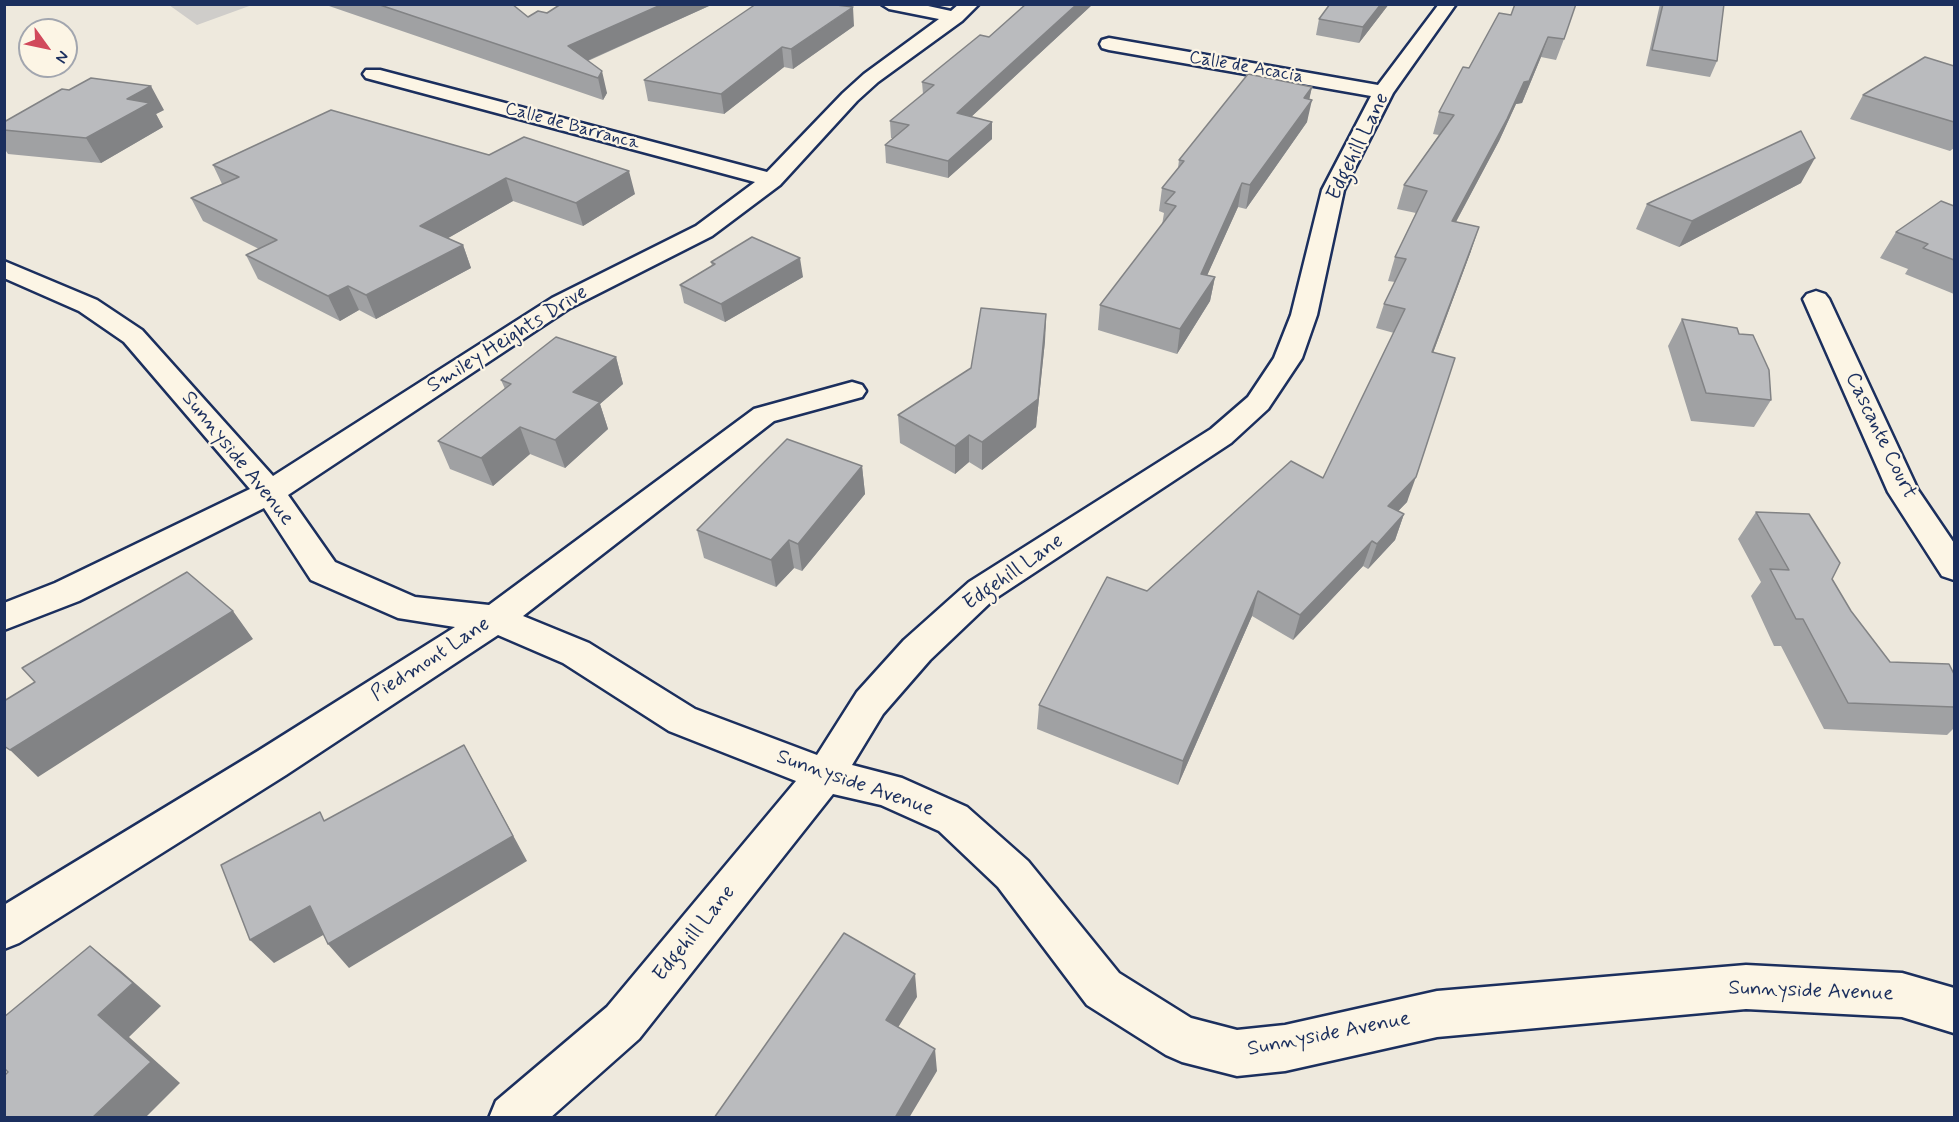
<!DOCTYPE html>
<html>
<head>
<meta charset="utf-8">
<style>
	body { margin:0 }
	#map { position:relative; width:1959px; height:1122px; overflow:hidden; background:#eee9dd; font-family:Mynerve,sans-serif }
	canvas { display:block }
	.frame { position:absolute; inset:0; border:6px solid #1b2f5e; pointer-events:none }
	.north { position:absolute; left:18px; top:18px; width:60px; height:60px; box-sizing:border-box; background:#fcf5e5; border:2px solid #a2a6af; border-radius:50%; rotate:123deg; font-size:16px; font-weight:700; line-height:24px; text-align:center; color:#1b2f5e }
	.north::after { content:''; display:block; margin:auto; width:21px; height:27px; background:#d1495b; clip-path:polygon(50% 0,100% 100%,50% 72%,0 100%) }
</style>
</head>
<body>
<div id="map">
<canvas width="1959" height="1122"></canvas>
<div class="frame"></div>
<div class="north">N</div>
</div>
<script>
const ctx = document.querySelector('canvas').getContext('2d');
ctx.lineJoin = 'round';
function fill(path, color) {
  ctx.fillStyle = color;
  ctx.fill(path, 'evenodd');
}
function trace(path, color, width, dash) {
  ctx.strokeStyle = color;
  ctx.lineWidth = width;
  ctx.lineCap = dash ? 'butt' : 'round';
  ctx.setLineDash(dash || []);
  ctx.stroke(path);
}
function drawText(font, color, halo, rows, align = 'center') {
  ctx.font = font + ' Mynerve,sans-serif';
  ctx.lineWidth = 4.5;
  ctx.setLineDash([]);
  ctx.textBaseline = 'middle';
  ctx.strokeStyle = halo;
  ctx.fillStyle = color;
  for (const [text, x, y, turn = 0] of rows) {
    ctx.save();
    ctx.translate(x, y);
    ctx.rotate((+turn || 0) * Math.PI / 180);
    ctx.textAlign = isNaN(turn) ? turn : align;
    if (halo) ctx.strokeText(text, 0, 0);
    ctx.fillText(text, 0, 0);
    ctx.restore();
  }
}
const green = new Path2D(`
	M169 5H252L197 25Z`);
const minor = new Path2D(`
	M881 4H919L951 11 959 4H979L962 21 878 82 857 101 780 185 712 236 570 308 288 495 335 562 415 597 489 605 754 409 852 382 862 385 866 391 862 397 774 421 523 616 589 643 695 709 817 755 857 692 904 640 969 582 1211 429 1248 397 1274 358 1291 315 1322 190 1371 96 1109 50 1102 48 1100 44 1102 40 1109 38 1378 85 1439 4H1456L1393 93 1344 190 1317 315 1302 358 1268 409 1231 443 993 600 930 660 883 714 852 765 902 778 967 807 1028 861 1119 973 1191 1018 1237 1030 1285 1025 1437 991 1746 965 1902 973 1954 988V1033L1902 1017 1746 1009 1437 1037 1285 1071 1237 1076 1182 1062 1166 1055 1087 1005 998 887 939 831 881 805 833 794 639 1039 550 1118H489L496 1101 607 1007 796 781 669 731 563 663 498 635 286 775 19 943 4 949V905L258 751 455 627 398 618 311 580 264 508 79 601 4 630V603L55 583 250 489 124 342 79 311 4 278V261L97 300 142 330 273 476 552 298 696 226 755 182 366 78 363 74 366 70H380L767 172 843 93 864 74 939 19 889 9Z
	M1816 291 1825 294 1829 299 1918 490 1954 543V580L1942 576 1888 492 1803 299 1807 294Z`);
const wall = new Path2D(`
	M329 4H512L528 17 547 13 709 6 588 61 607 93 603 100 329 6Z
	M1026 4H1093L971 117 992 139 948 178 886 163 885 145 893 138H891L890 121 923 94 922 82 989 37Z
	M1330 4H1389L1359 43 1316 35 1319 19Z
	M1660 4H1724L1717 61 1710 77 1646 66Z
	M1499 13 1564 39 1556 60 1541 57 1522 103 1516 104 1499 141 1456 222 1471 251 1433 353 1407 502 1398 511 1404 514 1395 540 1368 569 1363 566 1293 640 1252 616 1178 785 1037 729 1039 705 1147 591 1323 478 1394 333 1376 328 1384 304 1395 282 1388 281 1395 257 1416 213 1397 209 1404 185 1439 135 1433 134 1439 112 1469 68Z
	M854 26 793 69 784 67 724 114 648 101 644 80Z
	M1954 66V148L1950 151 1850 119 1863 95Z
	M1312 87 1309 99 1307 122 1246 209 1238 207 1207 275 1215 277 1210 301 1177 354 1098 330 1100 305 1162 225 1164 213 1159 211 1162 188 1178 168 1179 160Z
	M164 110 156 114 163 127 101 163 8 154 4 148V122Z
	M489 155 635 194 583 226 513 201 448 238 463 245 471 268 376 319 359 310 340 321 258 279 246 255 259 249 203 221 191 198 222 184 213 165Z
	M1801 183 1679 247 1636 229 1647 204Z
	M1954 206V294L1905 274 1908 269 1880 258 1896 232Z
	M711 262 803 277 725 322 684 303 680 285 712 266Z
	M1046 314 1045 341 1036 427 982 470 969 462 955 474 900 443 898 415 971 368Z
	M1682 319 1739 334 1771 400 1754 427 1691 421 1668 346Z
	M616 357 623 384 600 404 608 429 565 468 530 454 493 486 450 469 438 441 505 389 501 380Z
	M862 466 865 494 802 571 794 568 776 587 704 558 697 530Z
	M1756 512 1832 579 1851 611 1890 662 1954 674V728L1947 735 1824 729 1781 646H1774L1751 596 1761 582 1738 539Z`);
const shadedWall = new Path2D(`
	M663 4H709V6L573 67 568 46Z
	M1077 4H1093L957 130V113Z
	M1381 4H1389L1359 43 1363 27Z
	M853 7 854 26 793 69 791 49Z
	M1548 37 1541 57 1522 103 1516 104 1499 141 1444 244 1452 221Z
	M782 47 784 67 724 114 721 94Z
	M602 71 607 93 603 100 598 78Z
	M151 86 164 110 156 114 163 127 101 163 86 138 127 99Z
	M1312 87 1308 105 1312 100 1307 122 1246 209 1250 185 1304 98Z
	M992 122V139L948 178V161Z
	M1815 158 1801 183 1679 247 1692 221Z
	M629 171 635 194 583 226 576 203Z
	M506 178 513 201 429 249 420 226Z
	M1242 183 1238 207 1197 298 1201 274Z
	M1479 227 1471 251 1424 377 1432 352Z
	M463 245 471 268 376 319 366 295Z
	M800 258 803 277 725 322 721 304Z
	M1215 277 1210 301 1177 354 1180 329Z
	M348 286 359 310 340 321 328 296Z
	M1046 314 1045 341 1036 427 982 470V442Z
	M616 357 623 384 600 404 608 429 565 468 555 440 573 392Z
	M520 427 530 454 493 486 481 458Z
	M969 435V462L955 474V446Z
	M862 466 865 494 802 571 798 544Z
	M1416 477 1407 502 1379 531 1388 506Z
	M1404 514 1395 540 1368 569 1377 544Z
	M789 540 794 568 776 587 771 560Z
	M1372 541 1363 566 1293 640 1300 615Z
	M1258 591 1252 616 1178 785 1183 761Z
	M233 611 253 639 38 777 10 750Z
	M464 745 527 861 349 968 328 944Z
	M310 906 332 930 274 963 250 940Z
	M90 946 120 970 161 1006 129 1037 180 1083 145 1118H92L98 1015Z
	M915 974 917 997 889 1042 886 1020Z
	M935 1049 937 1071 909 1118H895Z`);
const building = new Path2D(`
	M377 4H512L528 17 538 11 547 13 561 4H663L568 46 602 71 598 78Z
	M756 4H828L853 7 791 49 782 47 721 94 644 80Z
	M1026 4H1077L957 113 992 122 948 161 885 145 909 125 890 121 934 85 922 82 980 35 989 37Z
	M1330 4H1381L1363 27 1319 19Z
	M1515 4H1576L1564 39 1548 37 1529 81 1524 82 1507 119 1452 221 1479 227 1432 352 1455 358 1416 477 1388 506 1404 514 1377 544 1372 541 1300 615 1258 591 1183 761 1039 705 1107 577 1147 591 1291 461 1323 478 1405 309 1384 304 1406 259 1395 257 1427 191 1404 185 1454 115 1439 112 1463 67 1469 68 1499 13 1511 15Z
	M1663 4H1724L1717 61 1652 50Z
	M1925 57 1954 66V122L1863 95Z
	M1248 74 1312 87 1304 98 1312 100 1250 185 1242 183 1201 274 1215 277 1180 329 1100 305 1176 206 1165 203 1175 192 1162 188 1184 161 1179 160Z
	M91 78 151 86 127 99 150 103 86 138 4 130V122L62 89 69 90Z
	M331 110 489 155 524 137 629 171 576 203 506 178 420 226 463 245 366 295 348 286 328 296 246 255 277 240 191 198 239 177 213 165Z
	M1801 131 1815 158 1692 221 1647 204Z
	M1941 201 1954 206V260L1923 248 1928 244 1896 232Z
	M752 237 800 258 721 304 680 285 715 264 711 262Z
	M981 308 1046 314 1038 399 982 442 969 435 955 446 898 415 971 368Z
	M1682 319 1737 328 1739 334 1753 335 1769 370 1771 400 1706 393Z
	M556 337 616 357 573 392 600 402 555 440 520 427 481 458 438 441 511 384 501 380Z
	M787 439 862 466 798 544 789 540 771 560 697 530Z
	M1756 512 1809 514 1840 563 1832 579 1851 611 1890 662 1949 664 1954 674V707L1848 703 1803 619H1796L1770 569 1789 570Z
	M187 572 233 611 10 750 4 746V701L35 682 22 668Z
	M464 745 513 836 328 944 310 906 250 940 221 865 320 812 324 821Z
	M844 933 915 974 886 1020 935 1049 895 1118H714Z
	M90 946 133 983 98 1015 151 1062 92 1118H4V1076L8 1072 4 1068V1017Z`);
const farStreetnames = [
	["Calle de Acacia",1246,68,10],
	["Calle de Barranca",572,127,15]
];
const streetNames = [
	["Edgehill Lane",1359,147,-64],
	["Smiley Heights Drive",508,340,-32],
	["Cascante Court",1880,436,64],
	["Sunnyside Avenue",237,459,51],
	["Edgehill Lane",1014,573,-35],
	["Piedmont Lane",431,660,-33],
	["Sunnyside Avenue",855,784,19],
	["Edgehill Lane",695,934,-51],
	["Sunnyside Avenue",1811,992,2],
	["Sunnyside Avenue",1329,1035,-11]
];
fill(green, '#cfcdca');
trace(minor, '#1b2f5e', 5);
fill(minor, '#fcf5e5');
fill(wall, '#a0a1a3');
fill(shadedWall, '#828385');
fill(building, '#babbbe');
trace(building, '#828385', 1.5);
drawText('18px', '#1b2f5e', '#fcf5e5', farStreetnames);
drawText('21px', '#1b2f5e', '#fcf5e5', streetNames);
</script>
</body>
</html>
